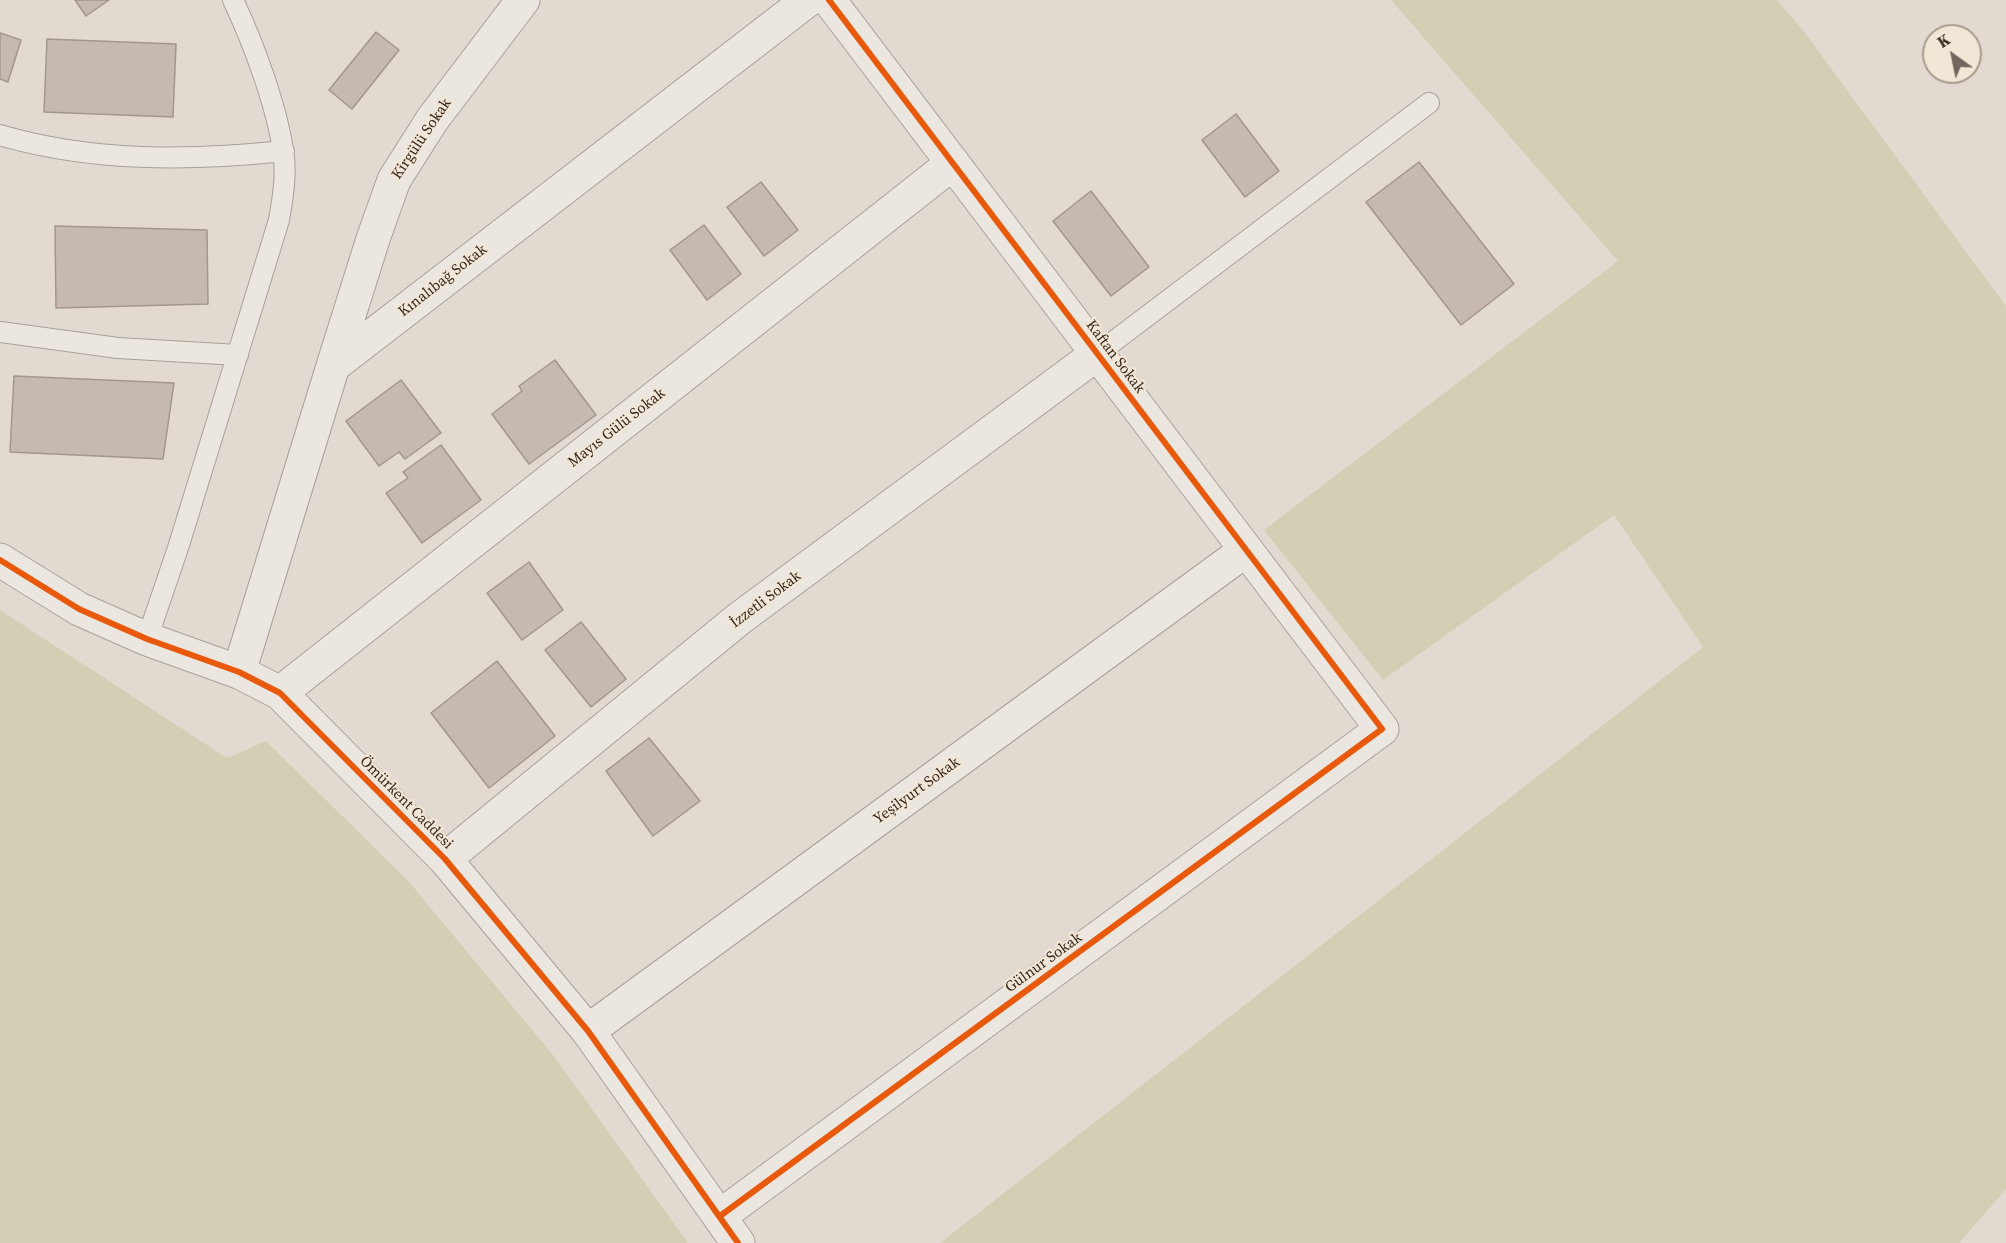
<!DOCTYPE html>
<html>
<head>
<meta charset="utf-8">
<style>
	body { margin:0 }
	#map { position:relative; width:2006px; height:1243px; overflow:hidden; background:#e2dad0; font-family:"Source Serif 4",serif }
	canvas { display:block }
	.north { position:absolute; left:1922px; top:24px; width:60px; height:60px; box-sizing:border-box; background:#f2e7d7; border:2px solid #a79b8e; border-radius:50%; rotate:327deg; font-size:16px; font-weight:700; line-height:24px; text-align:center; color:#362821 }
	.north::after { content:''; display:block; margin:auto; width:21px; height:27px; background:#72665e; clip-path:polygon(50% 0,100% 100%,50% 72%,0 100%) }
</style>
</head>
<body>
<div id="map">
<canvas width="2006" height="1243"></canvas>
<div class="north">K</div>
</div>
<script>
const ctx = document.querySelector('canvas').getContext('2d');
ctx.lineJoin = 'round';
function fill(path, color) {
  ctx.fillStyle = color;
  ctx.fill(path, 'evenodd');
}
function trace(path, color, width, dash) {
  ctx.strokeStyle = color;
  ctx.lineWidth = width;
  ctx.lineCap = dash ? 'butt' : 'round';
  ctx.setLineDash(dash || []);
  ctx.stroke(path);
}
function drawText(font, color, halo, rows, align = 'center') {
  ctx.font = font + ' "Source Serif 4",serif';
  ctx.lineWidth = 4.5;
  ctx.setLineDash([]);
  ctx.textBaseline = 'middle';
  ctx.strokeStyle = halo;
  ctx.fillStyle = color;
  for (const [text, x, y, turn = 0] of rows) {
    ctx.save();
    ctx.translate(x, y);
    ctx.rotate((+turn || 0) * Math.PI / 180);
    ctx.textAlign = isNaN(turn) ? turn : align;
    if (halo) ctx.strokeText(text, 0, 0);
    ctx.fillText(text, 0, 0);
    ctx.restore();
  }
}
const green = new Path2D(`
	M1391 0H1777L1802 29 2006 306V1189L1959 1243H940L1703 647 1614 515 1383 680 1264 530 1618 261Z
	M0 610 227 758 266 741 409 882 553 1055 688 1243H0Z`);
const building = new Path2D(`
	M75 0H109L86 16Z
	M376 32 399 50 352 109 329 90Z
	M0 33 21 40 8 82 0 79Z
	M47 39 176 44 173 117 44 112Z
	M1236 114 1279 171 1245 197 1202 140Z
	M1419 162 1514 284 1461 325 1366 202Z
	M761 182 798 230 764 256 727 207Z
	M1091 191 1149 267 1111 296 1053 221Z
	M704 225 741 274 707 300 670 250Z
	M55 226 207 230 208 304 56 308Z
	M555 360 596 415 529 464 492 414 522 391 519 386Z
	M14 376 174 383 163 459 10 452Z
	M401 380 441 433 405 459 399 452 379 466 346 421Z
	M441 445 481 500 422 543 386 493 408 478 403 472Z
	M529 562 563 610 522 640 487 593Z
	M581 622 626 679 591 707 545 650Z
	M497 661 555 736 489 788 431 713Z
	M649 738 700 801 653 836 606 771Z`);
const service = new Path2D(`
	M0 135C92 162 190 161 284 151
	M0 332 118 348 238 355
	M1097 354 1429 103
	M147 639 178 548 279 220C283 197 287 173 283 150 276 104 253 42 233 0`);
const minor = new Path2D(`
	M333 366 373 239 394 180 432 120 523 0
	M239 672 333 366 808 0
	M280 693 953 163
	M445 859 740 618 1097 354
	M588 1031 1246 550
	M720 1216 1382 729 829 0`);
const tertiary = new Path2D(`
	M0 560 79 609 147 639 239 672 280 693 445 859 588 1031 738 1243`);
const cycleway = new Path2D(`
	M0 560 79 609 147 639 239 672 280 693 445 859 588 1031 738 1243
	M720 1216 1382 729 829 0`);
const streetNames = [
	["Kirgülü Sokak",422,139,-56],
	["Kınalıbağ Sokak",443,281,-38],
	["Kaftan Sokak",1115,357,53],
	["Mayıs Gülü Sokak",617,428,-38],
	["İzzetli Sokak",766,600,-37],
	["Yeşilyurt Sokak",917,791,-36],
	["Ömürkent Caddesi",406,803,45],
	["Gülnur Sokak",1044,963,-36]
];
fill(green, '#d3cfb4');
fill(building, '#c6b9b1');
trace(building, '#a2968f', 1.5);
trace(service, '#a8a098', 22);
trace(minor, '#a8a098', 35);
trace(tertiary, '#a8a098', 35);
trace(service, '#ebe7e0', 20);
trace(minor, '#ebe7e0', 33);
trace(tertiary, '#ebe7e0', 33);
trace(cycleway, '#e8590c', 6);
drawText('15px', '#362821', '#f2e7d7', streetNames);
</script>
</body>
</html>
